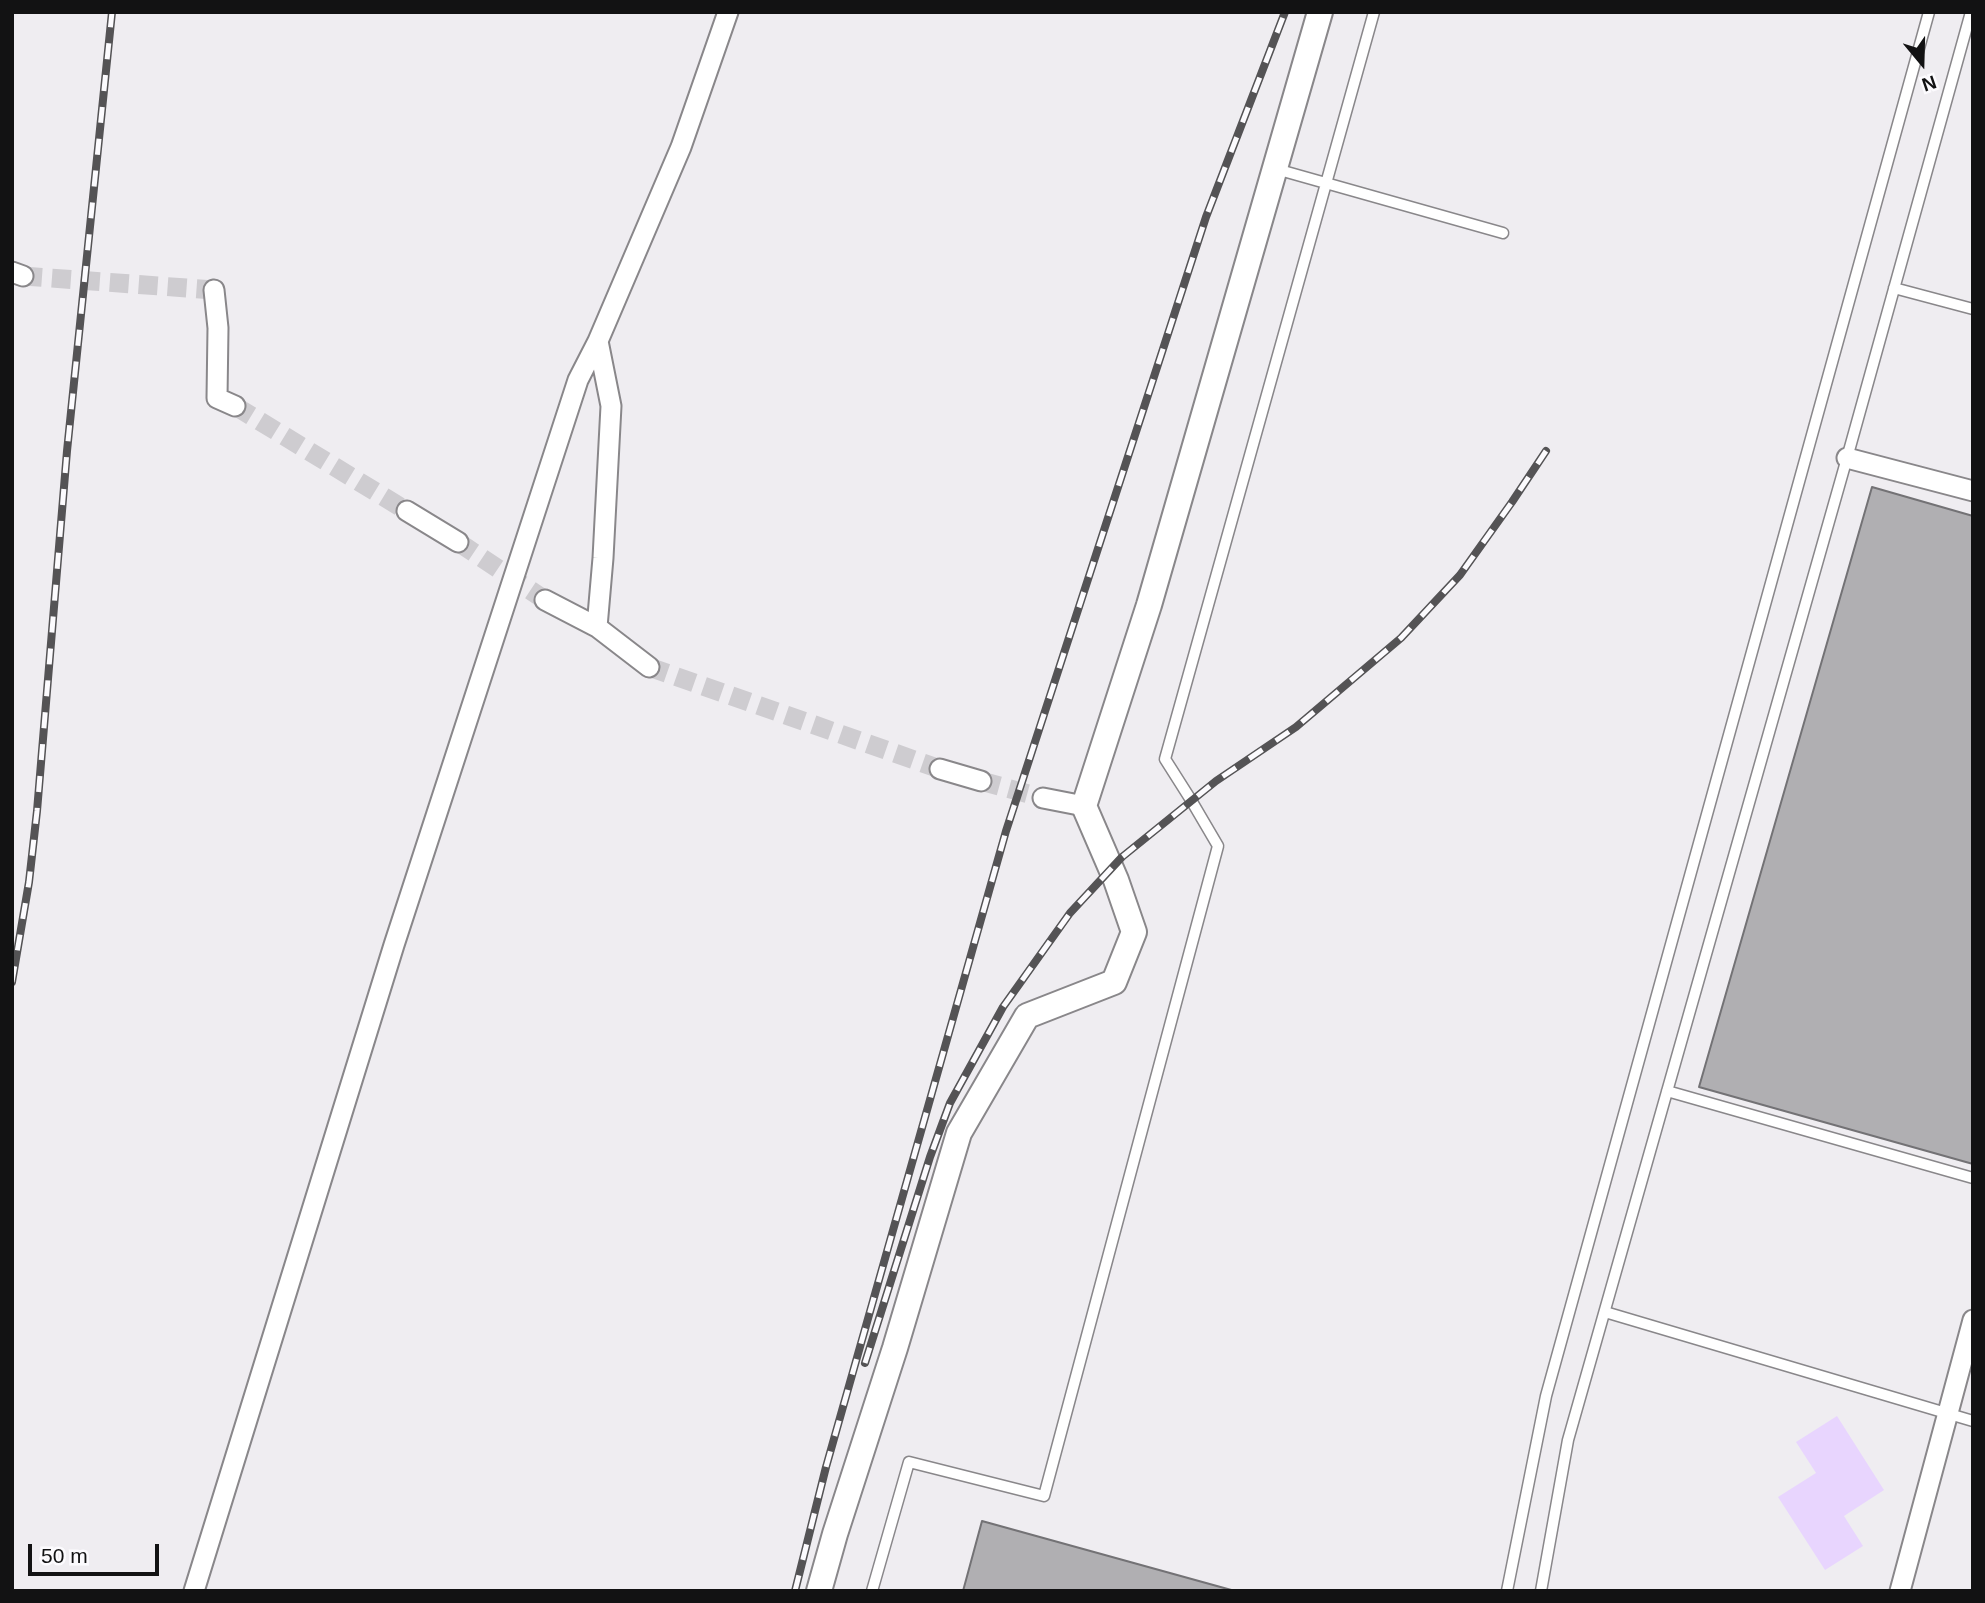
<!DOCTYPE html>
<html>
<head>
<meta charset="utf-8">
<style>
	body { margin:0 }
	#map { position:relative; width:1985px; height:1603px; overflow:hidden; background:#efedf1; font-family:Arial,sans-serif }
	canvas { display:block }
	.frame { position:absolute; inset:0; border:14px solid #121213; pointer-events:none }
	.north { position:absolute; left:1887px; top:28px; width:70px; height:70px; -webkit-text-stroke:5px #fcfbfe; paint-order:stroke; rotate:161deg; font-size:19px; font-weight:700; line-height:28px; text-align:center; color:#121213 }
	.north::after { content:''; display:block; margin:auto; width:24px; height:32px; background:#121213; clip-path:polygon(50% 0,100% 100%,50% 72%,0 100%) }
	.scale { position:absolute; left:28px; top:1544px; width:131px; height:32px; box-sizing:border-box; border:4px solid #121213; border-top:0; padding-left:9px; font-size:21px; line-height:24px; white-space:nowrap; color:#121213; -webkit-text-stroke:5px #fcfbfe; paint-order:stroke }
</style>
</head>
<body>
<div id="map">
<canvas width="1985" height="1603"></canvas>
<div class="frame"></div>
<div class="north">N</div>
<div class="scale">50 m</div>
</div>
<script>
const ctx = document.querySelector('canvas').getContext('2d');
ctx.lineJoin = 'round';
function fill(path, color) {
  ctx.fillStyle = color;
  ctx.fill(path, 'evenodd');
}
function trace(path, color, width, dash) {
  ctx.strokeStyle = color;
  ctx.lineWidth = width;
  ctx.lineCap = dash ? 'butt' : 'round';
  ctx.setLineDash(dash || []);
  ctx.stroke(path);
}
const green = new Path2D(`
	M1837 1416 1884 1490 1844 1516 1863 1546 1825 1570 1778 1497 1816 1473 1796 1442Z`);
const building = new Path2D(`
	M1872 487 1973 516V1164L1699 1087Z
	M982 1521 1235 1591H963Z`);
const minorTunnel = new Path2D(`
	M23 276 214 290
	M235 406 407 511
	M458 542 545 600
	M649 667 940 769
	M981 781 1043 798`);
const service = new Path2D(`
	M1276 169 1503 233
	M1894 288 1973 309
	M1667 1091 1973 1178
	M1605 1312 1973 1421
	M872 1591 909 1462 1044 1496 1218 846 1191 800 1165 759 1374 12
	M1507 1591 1546 1396 1929 12
	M1541 1591 1568 1440 1847 458 1971 12`);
const minor = new Path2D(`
	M12 272 23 276
	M214 290 218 328 217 398 235 406
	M1847 458 1973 491
	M407 511 458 542
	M545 600 597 627 649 667
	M597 627 603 558 611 406 598 341 681 147 728 12
	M940 769 981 781
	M1043 798 1084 806
	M194 1591 394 945 578 380 598 341
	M1900 1591 1973 1320`);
const tertiary = new Path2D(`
	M819 1591 835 1534 895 1348 959 1133 1027 1016 1114 982 1134 932 1116 880 1084 806 1149 605 1320 12`);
const rail = new Path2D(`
	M12 982 29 882 37 811 67 451 112 12
	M865 1363 930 1157 950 1103 1003 1007 1070 913 1122 857 1216 781 1296 727 1401 638 1460 575 1512 502 1546 451
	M795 1591 826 1467 1006 831 1206 217 1285 12`);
fill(green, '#e8d5fe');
fill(building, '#b0afb2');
trace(building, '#737275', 2);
trace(minorTunnel, '#ceccd0', 19, [19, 10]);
trace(service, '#89878a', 13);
trace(minor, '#89878a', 23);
trace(tertiary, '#89878a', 28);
trace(service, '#fff', 10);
trace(minor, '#fff', 19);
trace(tertiary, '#fff', 24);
trace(rail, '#545355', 8);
trace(rail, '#fcfbfe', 5, [16]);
</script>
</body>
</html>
